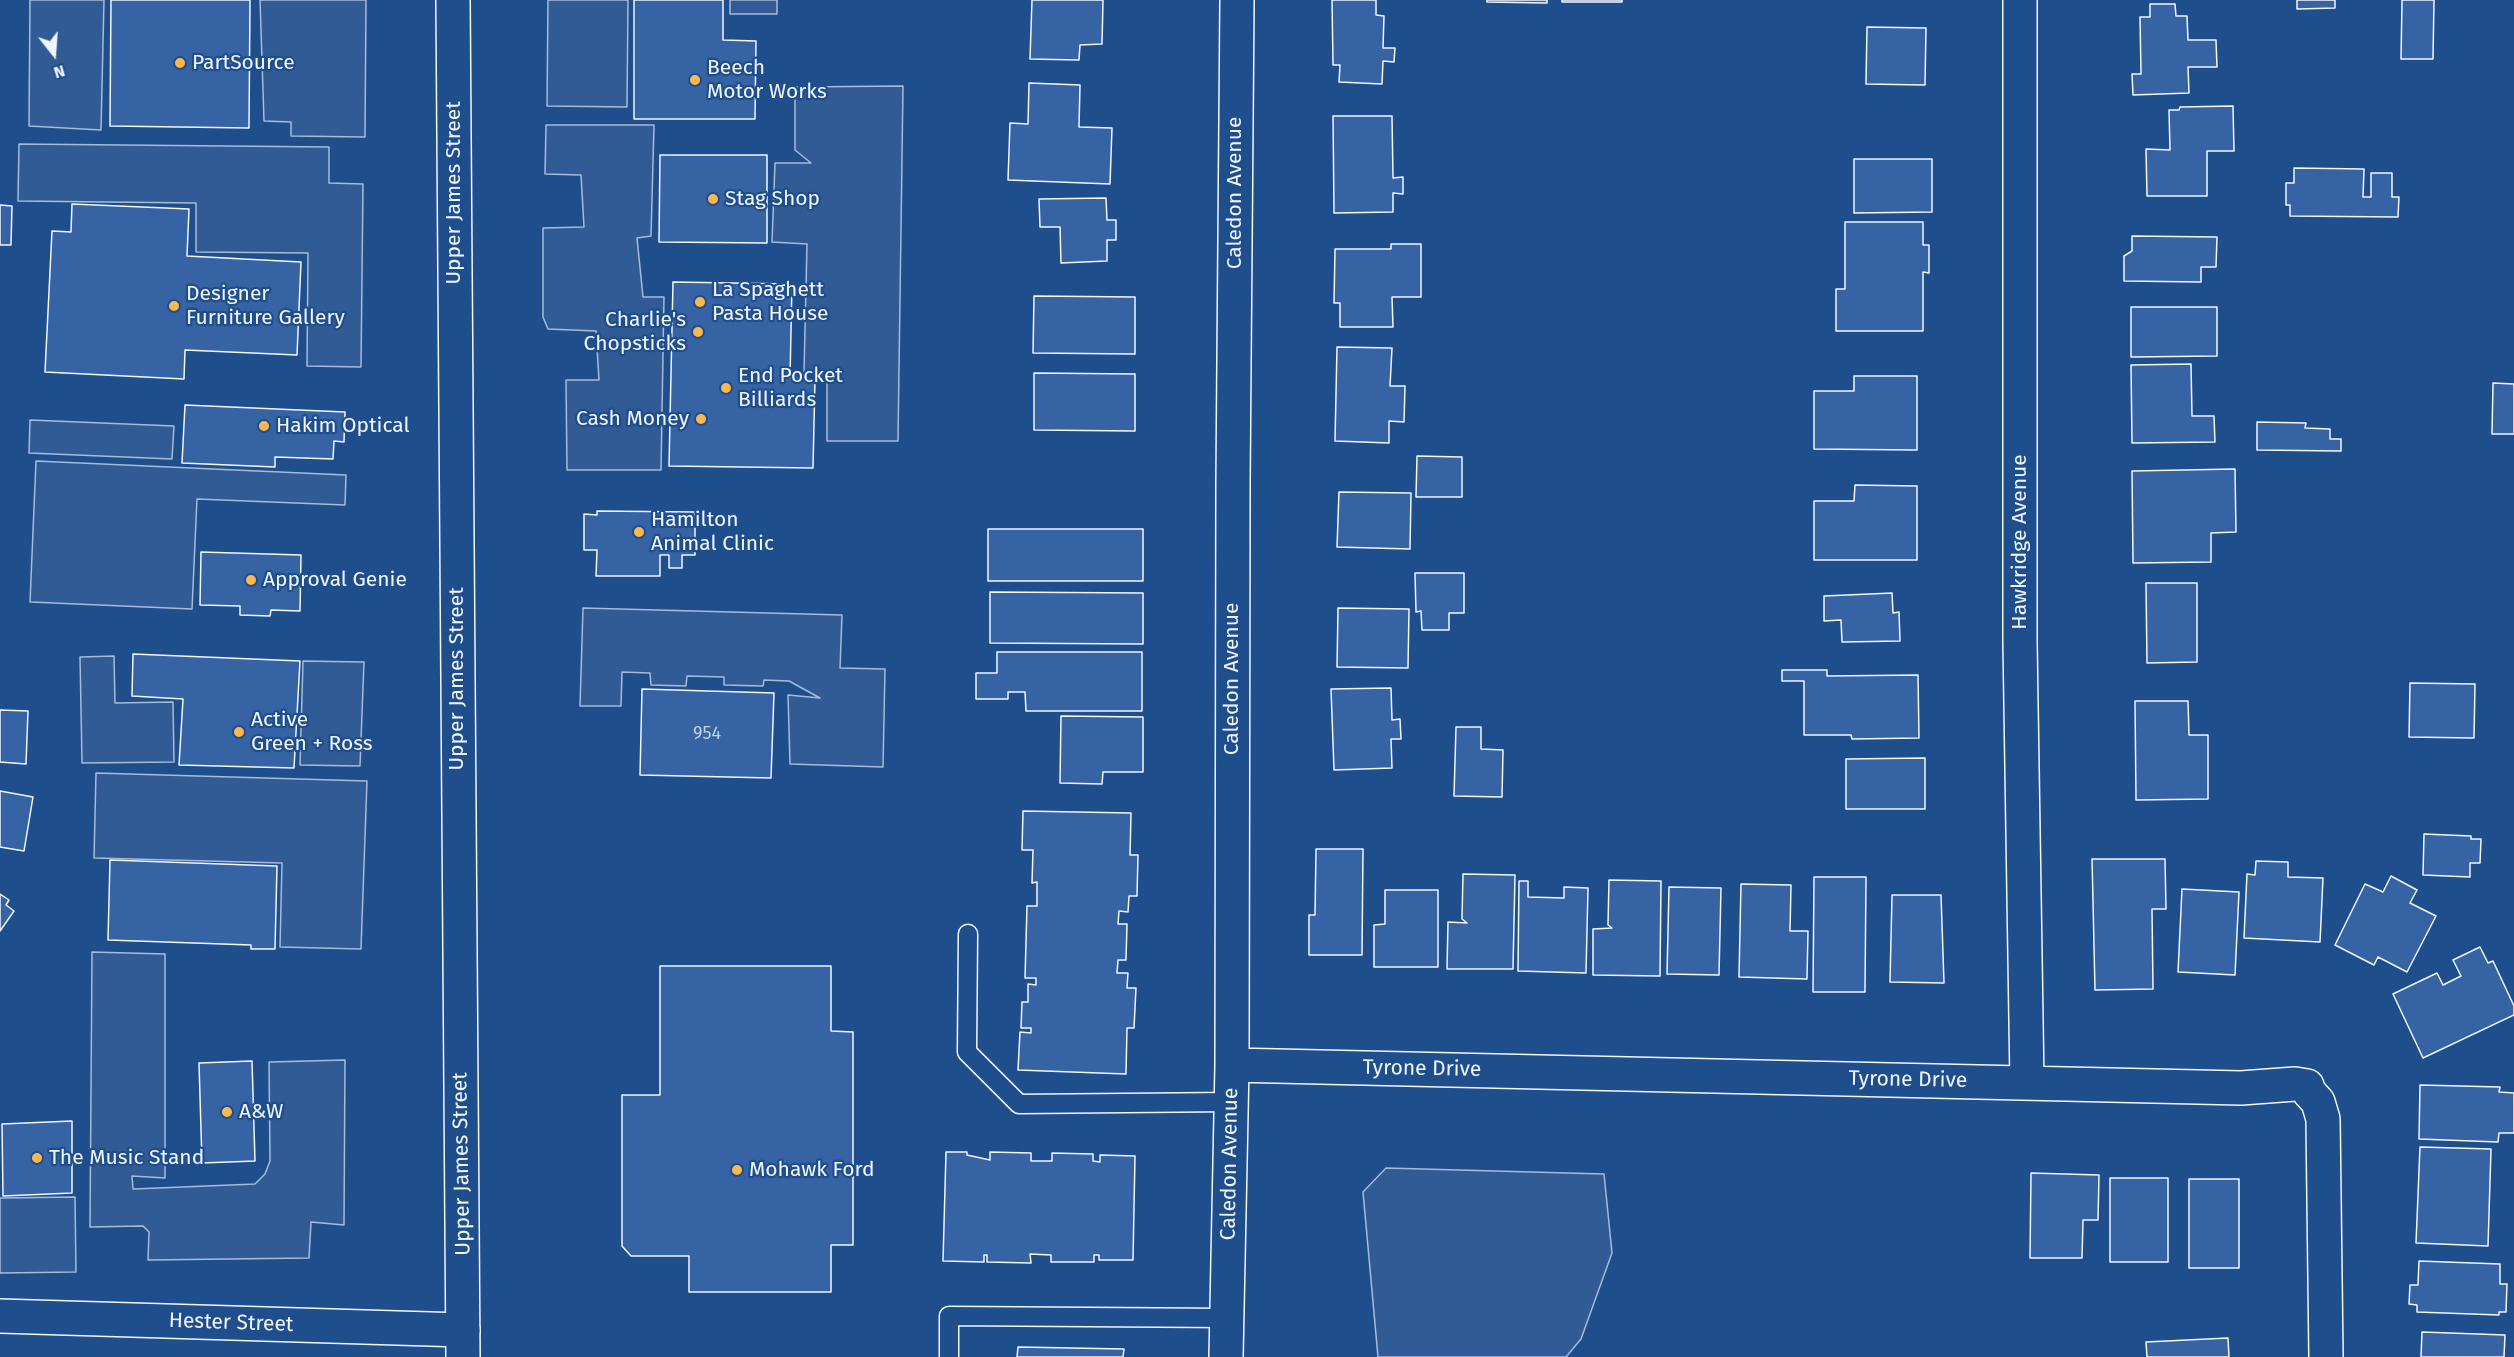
<!DOCTYPE html>
<html>
<head>
<meta charset="utf-8">
<style>
	body { margin:0 }
	#map { position:relative; width:2514px; height:1357px; overflow:hidden; background:#1f4e8c; font-family:"Fira Sans",sans-serif }
	canvas { display:block }
	.north { position:absolute; left:24px; top:24px; width:60px; height:60px; -webkit-text-stroke:4px #1f4e8c; paint-order:stroke; rotate:163deg; font-size:16px; font-weight:700; line-height:24px; text-align:center; color:#f2f6ff }
	.north::after { content:''; display:block; margin:auto; width:21px; height:27px; background:#f2f6ff; clip-path:polygon(50% 0,100% 100%,50% 72%,0 100%) }
</style>
</head>
<body>
<div id="map">
<canvas width="2514" height="1357"></canvas>
<div class="north">N</div>
</div>
<script>
const ctx = document.querySelector('canvas').getContext('2d');
ctx.lineJoin = 'round';
function fill(path, color) {
  ctx.fillStyle = color;
  ctx.fill(path, 'evenodd');
}
function trace(path, color, width, dash) {
  ctx.strokeStyle = color;
  ctx.lineWidth = width;
  ctx.lineCap = dash ? 'butt' : 'round';
  ctx.setLineDash(dash || []);
  ctx.stroke(path);
}
function drawText(font, color, halo, rows, align = 'center') {
  ctx.font = font + ' "Fira Sans",sans-serif';
  ctx.lineWidth = 4.5;
  ctx.setLineDash([]);
  ctx.textBaseline = 'middle';
  ctx.strokeStyle = halo;
  ctx.fillStyle = color;
  for (const [text, x, y, turn = 0] of rows) {
    ctx.save();
    ctx.translate(x, y);
    ctx.rotate((+turn || 0) * Math.PI / 180);
    ctx.textAlign = isNaN(turn) ? turn : align;
    if (halo) ctx.strokeText(text, 0, 0);
    ctx.fillText(text, 0, 0);
    ctx.restore();
  }
}
const built = new Path2D(`
	M30 0H104L101 130 29 126Z
	M260 0H366L365 137 291 136V122L264 121Z
	M548 0H628L627 107 547 106Z
	M730 0H777V14H730Z
	M903 86 898 441H827V375L804 372 807 244 772 242 775 163H811L795 150V87Z
	M546 125H654L651 236 637 238 643 297H664L661 470H567L566 380H599L596 331 548 329 543 317V228L584 227 581 175 545 174Z
	M19 144 329 147V183L363 184 361 367 307 366 308 253 196 252V203L18 201Z
	M30 420 174 426 172 459 29 453Z
	M36 461 346 475 345 505 197 499 192 609 30 602Z
	M583 608 842 615 840 668 885 669 883 767 790 764 788 695 820 698 789 681 764 680 763 686 724 685V677L687 676 686 686 651 685 650 673 622 672 621 706H580Z
	M114 656 115 703 173 702 174 762 82 763 80 657Z
	M303 661 364 662 360 766 300 765Z
	M96 773 367 781 361 949 280 947 282 863 94 858Z
	M92 952 165 954V1178L132 1176 133 1189 255 1184 265 1174 270 1161 269 1062 345 1060 344 1225 311 1222 309 1258 148 1260 149 1232 143 1226 90 1227Z
	M1386 1168 1604 1174 1612 1253 1581 1339 1566 1357H1378L1363 1192Z
	M75 1197 76 1272 0 1273V1198Z`);
const building = new Path2D(`
	M111 0H250L249 128 110 126Z
	M634 0H723V40L756 41 755 119H634Z
	M1032 0H1103L1102 44 1080 45 1079 60 1030 59Z
	M1332 0H1376V15L1384 16 1383 48H1395L1394 62 1383 61 1382 84 1339 82 1340 65H1333Z
	M1487 0H1547V3L1487 2Z
	M1562 0H1622V2H1562Z
	M2297 0H2335V8L2297 9Z
	M2402 0H2434L2433 59H2401Z
	M2150 4H2175L2176 16H2187L2188 40H2216L2217 67H2188L2189 93 2133 95 2132 74H2141L2140 17H2150Z
	M1867 27 1926 28 1925 85 1866 84Z
	M1029 83 1080 85 1079 127 1112 128 1110 184 1008 180 1010 123 1028 124Z
	M2233 106 2234 151H2207V196H2147L2146 149 2170 150 2169 110H2179L2180 107Z
	M1333 116H1392L1393 178 1403 177V194L1393 193V212L1334 213Z
	M660 155H767V243L659 242Z
	M1854 159H1932V212L1854 213Z
	M2294 168 2364 169 2363 197H2371V173H2392V197H2399L2398 217 2290 216V205H2286V183H2294Z
	M1106 198 1107 220H1116V240H1107V261L1061 263 1060 227H1040L1039 199Z
	M72 204 189 209 187 256 301 262 297 355 185 350 184 379 45 372 52 231 71 232Z
	M0 205 12 206 11 245H0Z
	M1845 222H1923V245H1929V273L1923 272V331H1836V289H1845Z
	M2132 236 2217 237 2216 267H2201V282L2124 281V256L2132 251Z
	M1391 244H1421V297H1392L1393 327H1340V303H1334L1335 249H1391Z
	M673 282 792 284 790 378 815 379 813 468 669 466Z
	M1034 296 1135 297V354L1033 353Z
	M2131 307H2217V356L2131 357Z
	M1337 347 1392 348 1390 386H1405L1404 422 1389 421V443L1335 441Z
	M2191 364 2192 416H2214L2215 442 2132 443 2131 365Z
	M1034 373 1135 374V431L1034 430Z
	M1854 376H1917V450L1814 449V391H1854Z
	M2493 383 2514 384V434H2492Z
	M185 405 345 412 344 442 334 441 333 459 275 457V467L182 463Z
	M2257 422 2306 423 2305 428 2330 429V439H2341V451L2257 450Z
	M1417 456 1462 457V497H1416Z
	M2235 469 2236 532 2211 533V562L2133 563 2132 471Z
	M1855 485 1917 486V560H1814V501H1854Z
	M1339 492 1411 493 1410 549 1337 547Z
	M597 511 695 512V555H682V568H669V555H660V576H596L597 550H584V514L597 515Z
	M988 529H1143V581H988Z
	M201 552 301 555 300 611 271 610 270 616 240 615V606L200 605Z
	M1415 573H1464V613H1449V630H1422L1421 611 1416 612Z
	M2146 583H2197V662L2147 663Z
	M990 592 1143 593V644L990 643Z
	M1892 593 1893 613 1899 612 1900 641 1842 642 1841 620 1824 621V596Z
	M1338 608 1409 609 1408 668 1337 667Z
	M997 652H1142V711H1026L1025 692H1008V699H976V673H997Z
	M133 654 300 661 294 768 179 765 183 699 132 696Z
	M1782 670H1827V676L1918 675 1919 738 1852 739 1851 735H1804V681H1782Z
	M2410 683 2475 684 2474 738 2409 737Z
	M1391 688 1392 720 1400 719 1401 739H1391L1392 768 1334 770 1331 689Z
	M642 689 774 693 771 778 640 775Z
	M2135 701H2188L2189 735H2208V799L2136 800Z
	M0 710 28 711 26 764 0 762Z
	M1061 716 1143 717V772H1103L1102 784 1060 783Z
	M1456 727H1481V749L1503 750 1502 797 1454 796Z
	M1925 758V809H1846V759Z
	M0 791 33 797 24 851 0 847Z
	M1023 811 1131 813 1130 855H1138L1137 896H1129L1128 912 1119 911 1118 924H1127L1126 960H1118L1117 973H1128L1127 988H1136L1134 1028H1127L1126 1074 1018 1070 1020 1032 1031 1033V1028H1021L1022 1002H1028V984L1036 985V978H1025L1027 906H1037V882L1032 883 1033 850H1022Z
	M2424 834 2471 836V839H2481L2480 863H2470V877L2423 875Z
	M1316 849H1363L1362 955H1309V915H1315Z
	M2092 859H2165L2166 909H2152L2153 989 2095 990Z
	M110 860 277 866 275 949H251V945L108 940Z
	M2256 861 2288 862V877L2323 878 2320 942 2244 938 2247 874 2255 875Z
	M1463 874 1515 875 1513 969H1447L1448 922 1467 923 1462 919Z
	M2391 876 2417 890 2410 903 2436 916 2407 972 2378 957 2374 965 2335 945 2365 884 2383 892Z
	M1814 877H1866L1865 992H1813Z
	M1609 880 1661 881 1660 976 1593 975V929L1612 928 1608 925Z
	M1519 881H1528V897L1564 898V887L1588 888 1586 973 1518 971Z
	M1741 884 1791 885 1790 931H1808L1807 979 1739 977Z
	M1669 887 1721 888 1719 975 1667 974Z
	M2182 889 2239 892 2235 975 2178 972Z
	M1385 890H1438V967H1374V925L1385 924Z
	M0 894 9 900 6 905 14 911 0 931Z
	M1892 895H1941L1944 983 1890 982Z
	M2480 947 2488 963 2493 961 2514 1006V1015L2423 1058 2393 994 2437 973 2443 985 2461 976 2453 960Z
	M660 966H831V1031L853 1032V1245H831V1292H689V1256H631L622 1246V1095H660Z
	M252 1061 255 1161 202 1163 199 1063Z
	M2420 1085 2500 1087 2499 1092 2514 1093V1133H2499L2498 1142 2419 1139Z
	M72 1121V1193L3 1196 2 1124Z
	M2420 1147 2491 1149 2488 1246 2416 1243Z
	M946 1152H967V1155L990 1160V1152L1031 1153V1161H1052V1153L1093 1154V1161L1100 1162V1155L1135 1156 1133 1260H1099V1255H1094V1262H1051V1255L1030 1254 1031 1263 987 1262V1255H984V1262L943 1261Z
	M2031 1173 2099 1175 2098 1220H2083L2082 1258H2030Z
	M2110 1178H2168V1262H2110Z
	M2189 1179H2239V1268H2189Z
	M2419 1261 2500 1264V1284H2507L2506 1312H2499V1315L2417 1312V1305L2409 1304 2410 1285H2418Z
	M2422 1332 2505 1335 2504 1357H2421Z
	M2228 1338 2229 1357H2147L2146 1342Z
	M1018 1347 1124 1349 1123 1357H1017Z`);
const lane = new Path2D(`
	M968 934 967 1052 1019 1104 1231 1102
	M949 1357V1316L1227 1318`);
const street = new Path2D(`
	M2020 0V642L2027 1083
	M1232 1065 2241 1088 2295 1084 2307 1086 2309 1092 2318 1102 2323 1119 2326 1357
	M1226 1357 1232 1065 1233 482 1237 0`);
const secondary = new Path2D(`
	M0 1316 463 1330`);
const primary = new Path2D(`
	M453 0 463 1357`);
const markers = [
	[180,63,6,"#ffb74d"],
	[695,80,6,"#ffb74d"],
	[713,199,6,"#ffb74d"],
	[700,302,6,"#ffb74d"],
	[174,306,6,"#ffb74d"],
	[698,332,6,"#ffb74d"],
	[726,388,6,"#ffb74d"],
	[701,419,6,"#ffb74d"],
	[264,426,6,"#ffb74d"],
	[639,532,6,"#ffb74d"],
	[251,580,6,"#ffb74d"],
	[239,732,6,"#ffb74d"],
	[227,1112,6,"#ffb74d"],
	[37,1158,6,"#ffb74d"],
	[737,1170,6,"#ffb74d"]
];
const numberNames = [
	["954",707,734]
];
const poiNames = [
	["PartSource",192,63],
	["Beech",707,68],
	["Motor Works",707,92],
	["Stag Shop",725,199],
	["La Spaghett",712,290],
	["Pasta House",712,314],
	["Designer",186,294],
	["Furniture Gallery",186,318],
	["Charlie's",686,320,"right"],
	["Chopsticks",686,344,"right"],
	["End Pocket",738,376],
	["Billiards",738,400],
	["Cash Money",689,419,"right"],
	["Hakim Optical",276,426],
	["Hamilton",651,520],
	["Animal Clinic",651,544],
	["Approval Genie",263,580],
	["Active",251,720],
	["Green + Ross",251,744],
	["A&W",239,1112],
	["The Music Stand",49,1158],
	["Mohawk Ford",749,1170]
];
const streetNames = [
	["Upper James Street",454,193,-90],
	["Caledon Avenue",1235,193,-90],
	["Hawkridge Avenue",2020,542,-90],
	["Upper James Street",457,679,-90],
	["Caledon Avenue",1232,679,-90],
	["Tyrone Drive",1422,1069,1],
	["Tyrone Drive",1908,1080,1],
	["Upper James Street",462,1164,-91],
	["Caledon Avenue",1230,1164,-89],
	["Hester Street",231,1323,2]
];
fill(built, '#305b95');
trace(built, '#a8bbd7', 1.5);
fill(building, '#3563a3');
trace(building, '#f2f6ff', 1.5);
trace(lane, '#f2f6ff', 21);
trace(street, '#f2f6ff', 36);
trace(secondary, '#f2f6ff', 36);
trace(primary, '#f2f6ff', 36);
trace(lane, '#1f4e8c', 18);
trace(street, '#1f4e8c', 33);
trace(secondary, '#1f4e8c', 33);
trace(primary, '#1f4e8c', 33);
for (const [x, y, r, color] of markers) {
  const dot = new Path2D();
  dot.arc(x, y, r, 0, 2 * Math.PI);
  ctx.fillStyle = color;
  ctx.fill(dot);
  trace(dot, '#1f4e8c', 2);
}
drawText('18px', '#c3d1e8', null, numberNames);
drawText('21px', '#f2f6ff', '#1f4e8c', poiNames, 'left');
drawText('21px', '#f2f6ff', '#1f4e8c', streetNames);
</script>
</body>
</html>
